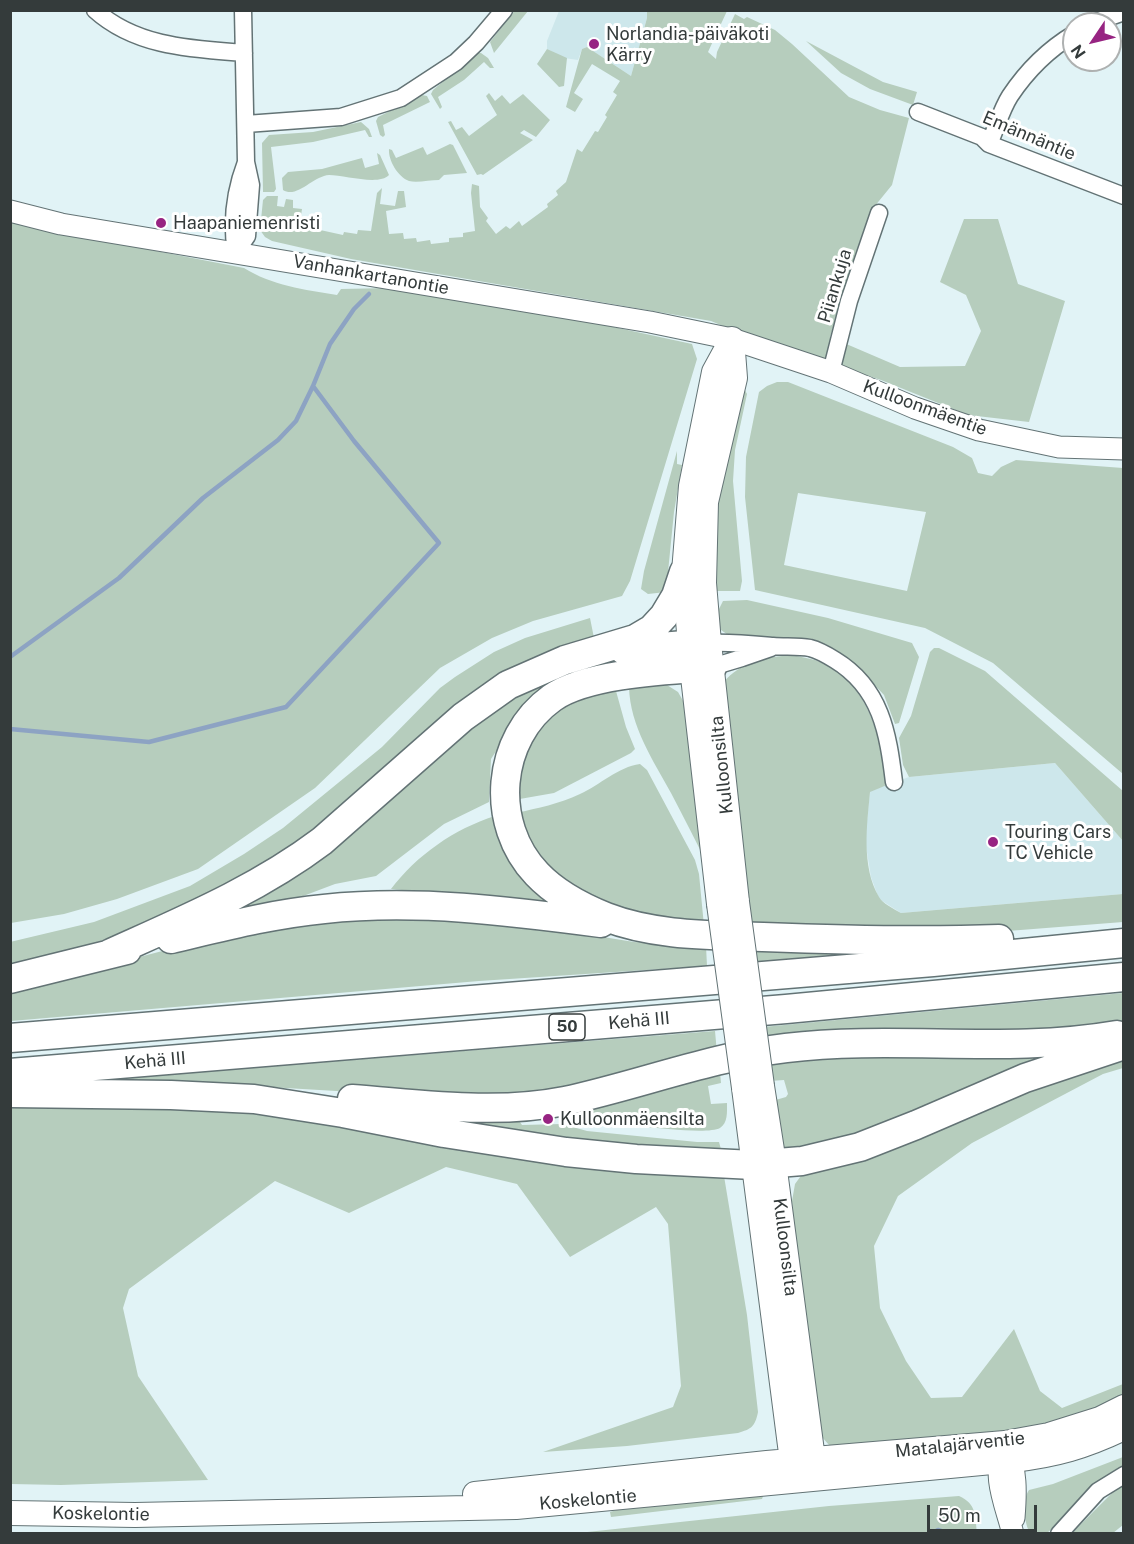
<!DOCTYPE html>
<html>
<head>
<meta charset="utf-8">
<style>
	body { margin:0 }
	#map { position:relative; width:1134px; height:1544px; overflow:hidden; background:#e1f3f6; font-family:"Public Sans",sans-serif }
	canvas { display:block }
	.frame { position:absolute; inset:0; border:12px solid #343b3b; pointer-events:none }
	.north { position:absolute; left:1062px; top:12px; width:60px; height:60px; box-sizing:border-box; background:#fff; border:2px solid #aeb1b1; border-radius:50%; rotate:235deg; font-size:16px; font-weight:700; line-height:24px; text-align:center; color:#343b3b }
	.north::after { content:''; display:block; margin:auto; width:21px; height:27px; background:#972482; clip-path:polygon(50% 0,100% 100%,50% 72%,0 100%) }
	.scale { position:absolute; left:927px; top:1505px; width:110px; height:27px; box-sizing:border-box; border:3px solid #343b3b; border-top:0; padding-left:8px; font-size:18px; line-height:21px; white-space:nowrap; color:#343b3b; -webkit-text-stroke:4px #fff; paint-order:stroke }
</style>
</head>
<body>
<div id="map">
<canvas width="1134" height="1544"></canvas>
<div class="frame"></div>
<div class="north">N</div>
<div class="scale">50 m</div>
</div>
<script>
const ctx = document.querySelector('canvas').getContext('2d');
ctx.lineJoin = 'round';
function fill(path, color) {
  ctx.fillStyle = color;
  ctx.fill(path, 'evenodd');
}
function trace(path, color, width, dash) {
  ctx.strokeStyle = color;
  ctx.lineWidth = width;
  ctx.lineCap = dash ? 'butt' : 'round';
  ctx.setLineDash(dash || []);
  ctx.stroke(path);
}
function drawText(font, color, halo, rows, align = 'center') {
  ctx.font = font + ' "Public Sans",sans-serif';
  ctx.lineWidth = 6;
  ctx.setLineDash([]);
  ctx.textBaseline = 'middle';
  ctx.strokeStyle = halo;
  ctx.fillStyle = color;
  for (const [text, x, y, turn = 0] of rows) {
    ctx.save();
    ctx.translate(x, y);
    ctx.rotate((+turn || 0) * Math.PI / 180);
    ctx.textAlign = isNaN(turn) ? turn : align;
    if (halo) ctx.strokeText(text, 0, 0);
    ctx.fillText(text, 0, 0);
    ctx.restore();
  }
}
const built = new Path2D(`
	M559 11H647V18L631 76 587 47 582 49 578 60 564 58 547 49V41Z
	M1055 763 1123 841V894L901 913 879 899 871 877 865 840 870 791 909 777Z`);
const green = new Path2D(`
	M515 10 528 11 494 53 490 42Z
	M647 11H727L708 52 716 59 717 52 735 14 744 19 747 17 775 30 792 44 849 97 880 110 909 118 892 185 870 212 830 337 900 367 965 366 981 331 966 295 940 282 964 219H998L1018 284 1065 301 1029 422 968 415 881 380 754 339 711 321 351 259 272 241 265 237 260 230 263 200 267 196H278L277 206 284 207 286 199 293 200V208L302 209 300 222 311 224V228L343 235 344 232 357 234 358 230 371 231 377 193 382 188 380 204 395 206 398 191H404L406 207 386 211 389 234 403 233 404 239 416 238 417 242 430 240 431 244 449 242V238L463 237V233L475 231 471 193 472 184 479 186 480 207 488 218 486 221 496 234 506 226 510 229 519 221 522 226 548 207 547 204 558 195 556 191 566 182 577 149 582 152 595 131 598 132 607 117 605 115 617 95 613 92 620 81 592 64 574 93 583 99 575 112 566 107 582 49 587 47 631 76 647 18Z
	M806 41 883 82 917 92 913 105 870 89 841 73Z
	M547 49 567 58 564 86 559 87 537 64Z
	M477 53H481L488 58 494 68H490L484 62 464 80 438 97 442 107 440 109 431 94 433 90Z
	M489 93 495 101 502 95 510 104 523 94 550 120 536 137 524 130 520 133 533 140 483 175 481 174 477 175 448 122 451 121 456 130 462 127 469 136 497 115 486 96Z
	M422 95 427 96 430 102 383 125 385 135 383 137 380 135 376 121 378 117Z
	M361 122 369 129 372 137H369L365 130 313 142 271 147 276 189 274 192H263L262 143 269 135 313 132Z
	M450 144 453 145 467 173 444 175 439 180C430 180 417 183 409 181 398 177 388 160 389 149L392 150 396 158 423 147 427 155Z
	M377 153 380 155 389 175C379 186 344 175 329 175 313 176 297 199 283 190L282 178 288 172 322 169 362 158 365 168 379 164Z
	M11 219 84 237 244 268C271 285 305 290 337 295L341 289 389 288 586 321 692 344 697 359 630 581 622 596 533 621 492 638 440 668 315 788 198 869 117 899 64 914 11 923Z
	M777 382H788L953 447 972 458 978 473 992 476 1001 467 1016 460 1123 468V774L993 663 925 628 755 590 745 497 746 457 759 392 767 386ZM798 493 926 512 907 591 784 565Z
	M744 388 747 394 735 450 733 481 742 581 740 591H711L714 511Z
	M677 451V464L682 465 674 512 666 592 648 594 641 589 644 571Z
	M747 600 828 618 912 643 919 657 899 723 895 724 884 695 853 662 826 646 728 635 721 630 715 617 723 601Z
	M590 618 595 643 339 818 180 913 101 941 11 966 10 942 94 922 190 886 244 854 283 828 382 747 440 688 455 677 494 652 525 638Z
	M934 648H939L985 671 1123 791V841L1055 763 909 777 903 765 899 738 911 716 930 652Z
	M792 655C800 657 808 658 815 660 868 679 881 736 887 785L870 792C867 825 861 866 879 897 882 903 894 909 901 913L1123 894V922L982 933 750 930 723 683C741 661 765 657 792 655Z
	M561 676 502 742 491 759 489 802 444 824 376 876 335 884 290 901 209 920 514 697Z
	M667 685 678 692 686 706 709 868C697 843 684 818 671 793 653 760 630 726 629 687Z
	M616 691 626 727 635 749 631 753 554 793 514 800 518 765 540 726 565 706 597 693Z
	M640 764 647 770 695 860 699 874 704 926 641 914 593 900 535 858 516 813C538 808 559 804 580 794 600 785 618 767 640 764Z
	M495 816 561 905 391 889C417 855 454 829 495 816Z
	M358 914 510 922 634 942 706 946 707 966 479 981 11 1021 10 991 208 939Z
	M753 946 880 951 756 962Z
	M1123 993V1026L765 1045 763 1027Z
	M715 1031 717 1053 534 1096 370 1093 235 1085 48 1084Z
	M1071 1050 833 1146 783 1149 772 1101 786 1097 788 1094 784 1080 770 1081 769 1062 832 1054Z
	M1123 1055V1068L1103 1074 972 1143 898 1196 874 1246 880 1308 906 1361 931 1398 962 1397 1014 1329 1040 1391 1062 1408 1123 1384V1402L1066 1424 839 1451 829 1445 822 1437 796 1255 792 1201 795 1184 803 1173 943 1124Z
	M720 1072 721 1083 708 1086 711 1104 727 1103C727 1112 728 1123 720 1128 703 1137 605 1121 581 1119V1111Z
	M11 1103 224 1108 724 1176 747 1315 758 1412C755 1427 751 1429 738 1433L627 1446 543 1452 673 1407 681 1386 668 1224 656 1207 570 1257 517 1184 446 1167 349 1213 275 1181 129 1289 123 1308 138 1376 208 1480 61 1485 11 1484Z
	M414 1116 518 1119 522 1125 562 1124 587 1131 697 1142H719L722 1153 580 1142Z
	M1123 1457V1468L1047 1533H1030C1024 1523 1022 1500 1029 1490L1053 1484Z
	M1123 1485V1525L1113 1533 1071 1534 1114 1491Z
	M765 1491 762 1499 611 1517 610 1512 620 1509Z
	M959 1496C977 1504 975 1516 977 1533H578L829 1506Z`);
const stream = new Path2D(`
	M10 657 119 578 203 498 278 440 296 421 313 386 330 344 354 309 369 294
	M10 729 149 742 286 707 439 543 354 441 313 386
	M931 1534 938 1530 950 1534`);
const minor = new Path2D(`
	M95 10C136 47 192 49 244 53
	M1090 24 1124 12
	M918 112 982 137 989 144 1124 196
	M246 124 341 117 401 98 456 62 476 43 504 10
	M989 144C996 129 1001 110 1010 96 1026 72 1049 49 1074 34
	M236 252 247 236 251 185 246 162 243 10
	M236 252C231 222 235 191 246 162
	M831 372 849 301 879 213
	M709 643C731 642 751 644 773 646 785 647 798 646 810 648 818 650 827 655 835 660 881 688 888 733 894 782
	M712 667 742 658 771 648
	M1059 1534 1098 1491 1124 1475`);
const tertiary = new Path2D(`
	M10 211 61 224 650 322 732 339 831 372 915 408 979 430 1059 447 1124 449
	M1004 1446C992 1478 1005 1502 1013 1534
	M1006 1446C1017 1469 1016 1493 1014 1518`);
const secondary = new Path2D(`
	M732 339 735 378 706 502 704 583 709 643 737 902
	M719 904 692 668 684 572 691 486 714 372 732 339
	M762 1086 774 1163 813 1459 806 1475
	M744 1088 792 1461 800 1474
	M475 1494 767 1463 1005 1443 1049 1435 1100 1419 1124 1407
	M10 1513 135 1515 516 1507 1013 1460C1056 1455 1084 1447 1124 1428`);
const trunk = new Path2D(`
	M624 650 709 643
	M712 667C669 670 587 673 552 698 496 738 489 824 537 874 555 893 581 907 606 917 655 936 711 935 763 937 841 940 920 942 999 939
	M171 939C222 927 272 914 324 909 416 899 509 911 601 923
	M109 954C182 921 257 890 322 841L463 717 508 685 565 660 635 639 652 629 664 616 676 596 684 572
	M10 979 127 950
	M10 1038 933 962 1124 943
	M10 1073 786 1009 1124 977
	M10 1093 171 1095 254 1099 343 1113 444 1133 566 1152 636 1159 753 1165 802 1161 860 1147 916 1125 1025 1078 1124 1045
	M352 1099C421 1104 495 1115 565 1101 639 1085 710 1057 786 1048 896 1035 1007 1054 1117 1035`);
const secondaryBridge = new Path2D(`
	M737 902 762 1086
	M719 904 744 1088`);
const markers = [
	[594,44,6,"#972482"],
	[161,223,6,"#972482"],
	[993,842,6,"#972482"],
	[548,1119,6,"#972482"]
];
const shields = [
	[567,1027,36]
];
const shieldNames = [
	["50",567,1027]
];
const poiNames = [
	["Norlandia-päiväkoti",606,34],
	["Kärry",606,55],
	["Haapaniemenristi",173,223],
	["Touring Cars",1005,832],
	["TC Vehicle",1005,853],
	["Kulloonmäensilta",560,1119]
];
const streetNames = [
	["Emännäntie",1029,136,23],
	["Vanhankartanontie",371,275,10],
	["Piiankuja",835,286,-73],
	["Kulloonmäentie",925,408,20],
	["Kulloonsilta",722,765,-96],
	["Kehä III",639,1021,-5],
	["Kehä III",155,1061,-5],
	["Kulloonsilta",785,1247,83],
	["Matalajärventie",960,1445,-6],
	["Koskelontie",588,1500,-5],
	["Koskelontie",101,1514,1]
];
fill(built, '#cde7eb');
fill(green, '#b6cdbd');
trace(stream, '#8da3c3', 4.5);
trace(minor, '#637375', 19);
trace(tertiary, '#637375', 23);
trace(secondary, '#637375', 26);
trace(trunk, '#637375', 31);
trace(minor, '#fff', 16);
trace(tertiary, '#fff', 21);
trace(secondary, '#fff', 24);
trace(trunk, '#fff', 28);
trace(secondaryBridge, '#637375', 26, []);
trace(secondaryBridge, '#fff', 24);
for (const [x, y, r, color] of markers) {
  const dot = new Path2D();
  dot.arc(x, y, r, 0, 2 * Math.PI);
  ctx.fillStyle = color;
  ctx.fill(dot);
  trace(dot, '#fff', 2);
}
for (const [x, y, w] of shields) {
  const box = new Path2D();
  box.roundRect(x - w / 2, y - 13, w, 26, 4.5);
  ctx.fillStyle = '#fff';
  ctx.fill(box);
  trace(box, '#343b3b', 1.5);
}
drawText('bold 16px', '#343b3b', null, shieldNames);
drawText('18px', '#343b3b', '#fff', poiNames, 'left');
drawText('18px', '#343b3b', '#fff', streetNames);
</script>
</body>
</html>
